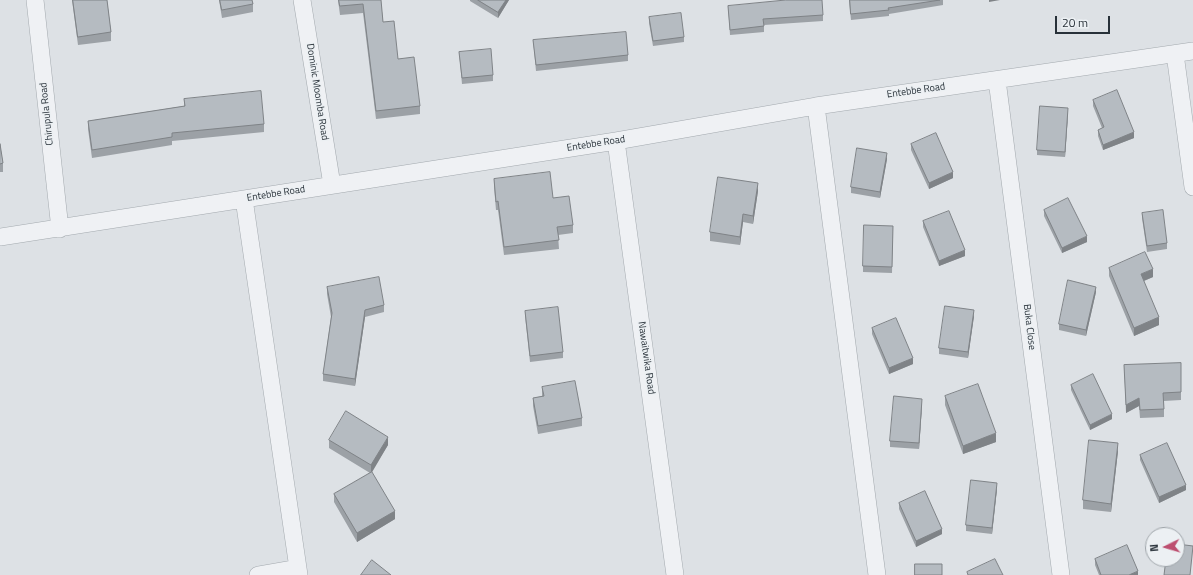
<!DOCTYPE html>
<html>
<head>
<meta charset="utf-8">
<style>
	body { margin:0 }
	#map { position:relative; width:1193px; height:575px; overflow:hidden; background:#dde1e5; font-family:"Titillium Web",sans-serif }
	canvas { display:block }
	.north { position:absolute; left:1145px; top:527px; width:40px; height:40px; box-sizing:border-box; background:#ecf0f3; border:1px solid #9ea4a9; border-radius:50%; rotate:265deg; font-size:11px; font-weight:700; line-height:16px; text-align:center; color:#283139 }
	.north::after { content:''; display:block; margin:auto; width:14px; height:18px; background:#bd4f70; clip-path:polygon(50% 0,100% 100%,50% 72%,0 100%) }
	.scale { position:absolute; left:1055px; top:16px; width:55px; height:18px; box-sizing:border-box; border:2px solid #283139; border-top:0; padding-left:5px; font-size:12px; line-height:14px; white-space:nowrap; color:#283139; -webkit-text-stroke:3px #ecf0f3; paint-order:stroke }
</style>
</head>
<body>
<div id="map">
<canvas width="1193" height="575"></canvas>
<div class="north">N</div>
<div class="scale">20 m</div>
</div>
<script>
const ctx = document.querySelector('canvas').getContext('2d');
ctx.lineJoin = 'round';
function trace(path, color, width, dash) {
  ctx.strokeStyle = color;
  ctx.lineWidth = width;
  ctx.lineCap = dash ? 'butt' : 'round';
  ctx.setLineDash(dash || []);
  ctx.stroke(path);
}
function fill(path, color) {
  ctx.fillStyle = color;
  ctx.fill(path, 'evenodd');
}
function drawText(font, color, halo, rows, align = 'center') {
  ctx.font = font + ' "Titillium Web",sans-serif';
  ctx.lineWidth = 3;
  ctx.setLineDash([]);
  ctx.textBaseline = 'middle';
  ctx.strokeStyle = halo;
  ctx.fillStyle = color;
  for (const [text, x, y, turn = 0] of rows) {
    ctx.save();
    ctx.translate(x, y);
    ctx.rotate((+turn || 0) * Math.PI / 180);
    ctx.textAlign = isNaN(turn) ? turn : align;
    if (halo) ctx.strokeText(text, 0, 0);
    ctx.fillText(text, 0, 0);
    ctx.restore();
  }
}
const street = new Path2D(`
	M35 0 60 229
	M302 0 332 185
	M1175 54 1193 187
	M997 80 1061 575
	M816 106 877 575
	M616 141 675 575
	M244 199 299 575
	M0 237 616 141 816 106 1193 51
	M258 575 298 568`);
const wall = new Path2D(`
	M72 0H107L111 32V41L78 45Z
	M219 0H252L253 4V12L222 18Z
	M338 0H381L383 22 398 59 420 106V114L376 119 363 13 340 15Z
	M470 0H509L498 18 470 1Z
	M849 0H943V5L889 14V16L851 20Z
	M728 6 823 15V21L764 25V32L730 35Z
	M649 17 684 37V42L653 46 649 23Z
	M533 40 628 55V61L536 71Z
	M459 52 493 75V81L462 84Z
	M184 99 264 124V132L172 141V145L92 158 88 129V121L184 106Z
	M1093 100 1134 138 1103 150 1098 136V130L1102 128 1093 106Z
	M1068 114 1065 157 1037 155V150Z
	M0 144 3 163V172H0Z
	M911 144 953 178 929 189 911 150Z
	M887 159 880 198 851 193V187Z
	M494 179 553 198 573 225V233L558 235 559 249 504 255 498 210H496L494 187Z
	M758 191 753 224 743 222 740 245 710 241V232Z
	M1044 210 1087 242 1062 253 1044 216Z
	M1142 213 1167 243V249L1147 252 1142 218Z
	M923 221 965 256 939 266 923 227Z
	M893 226 892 273 863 272V266Z
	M1109 268 1153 277 1144 281 1159 325 1134 336 1109 276Z
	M327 287 384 305V312L365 317 355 386 323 381V374L331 317 327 294Z
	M1096 292 1086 336 1059 330V324Z
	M525 311 563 352V358L530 362 525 316Z
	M974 316 968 358 939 354V348Z
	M872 328 913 364 889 374 872 334Z
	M1181 363V400L1164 401V417L1140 418 1139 406 1126 413 1124 365Z
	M1071 385 1112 419 1090 430 1071 390Z
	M542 387 582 418V426L538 434 533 406V398L542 396Z
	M945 396 996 442 963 454 945 405Z
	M922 405 919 449 890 447V441Z
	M329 440 388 445 371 472 395 519 357 542 334 502V494L370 473 329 448Z
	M1118 451 1111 512 1083 509V500Z
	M1140 455 1186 490 1159 503 1140 460Z
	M997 489 992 534 966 531V525Z
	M899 503 942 534 916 547 899 509Z
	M1095 559 1138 575H1099L1095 565Z`);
const shadedWall = new Path2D(`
	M506 0H509L498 18V12Z
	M989 0H1000L989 2Z
	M1068 108V114L1065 157V152Z
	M1134 132V138L1103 150V145Z
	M887 153V159L880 198V192Z
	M953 172V178L929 189V183Z
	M758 183V191L753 224V216Z
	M743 214V222L740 245V237Z
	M1087 236V242L1062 253V248Z
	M965 250V256L939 266V261Z
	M1153 269V277L1141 282V274Z
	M1096 287V292L1086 336V330Z
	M365 310V317L355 386V379Z
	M974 310V316L968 358V352Z
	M1159 317V325L1134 336V328Z
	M913 358V364L889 374V368Z
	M1139 398V406L1126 413V405Z
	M922 399V405L919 449V443Z
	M1112 414V419L1090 430V425Z
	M996 433V442L963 454V446Z
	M388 437V445L371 474V465Z
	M1118 443V451L1111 512V504Z
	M997 483V489L992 534V528Z
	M1186 485V490L1159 503V497Z
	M395 511V519L357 542V533Z
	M942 529V534L916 547V541Z
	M1138 571V575H1129Z`);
const building = new Path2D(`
	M73 0H107L111 32 78 37Z
	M220 0H252L253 4 222 10Z
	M339 0H381L383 22 394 21 398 59 414 57 420 106 376 111 363 4 340 6Z
	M478 0H506L498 12Z
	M786 0H822L823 15 763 19 764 26 730 30 728 6Z
	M850 0H940L888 8 889 10 851 14Z
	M681 13 684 37 653 41 649 17Z
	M626 32 628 55 536 65 533 40Z
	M491 49 493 75 462 78 459 52Z
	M1117 90 1134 132 1103 145 1098 130 1104 127 1093 100Z
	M261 91 264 124 172 133V137L92 150 88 121 185 106 184 99Z
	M1040 106 1068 108 1065 152 1037 150Z
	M936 133 953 172 929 183 911 144Z
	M0 144 3 163 0 164Z
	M857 148 887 153 880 192 851 187Z
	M550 172 553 198 569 196 573 225 557 227 559 240 504 247 498 201 496 202 494 179Z
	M718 177 758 183 753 216 743 214 740 237 710 232Z
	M1068 198 1087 236 1062 248 1044 210Z
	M1163 210 1167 243 1147 246 1142 213Z
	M949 211 965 250 939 261 923 221Z
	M864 225 893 226 892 267 863 266Z
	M1145 252 1153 269 1141 274 1159 317 1134 328 1109 268Z
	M379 277 384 305 365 310 355 379 323 374 332 313 327 287Z
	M1068 280 1096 287 1086 330 1059 324Z
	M945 306 974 310 968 352 939 348Z
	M558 307 563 352 530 356 525 311Z
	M896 318 913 358 889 368 872 328Z
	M1181 363V392L1163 393 1164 409 1140 410 1139 398 1126 405 1124 365Z
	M1093 374 1112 414 1090 425 1071 385Z
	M575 381 582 418 538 426 533 398 544 396 542 387Z
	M978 384 996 433 963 446 945 396Z
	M894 396 922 399 919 443 890 441Z
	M346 411 388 437 371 465 329 440Z
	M1089 440 1118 443 1111 504 1083 500Z
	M1167 443 1186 485 1159 497 1140 455Z
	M372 472 395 511 357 533 334 494Z
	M971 480 997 483 992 528 966 525Z
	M925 491 942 529 916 541 899 503Z
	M1177 544 1193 546 1190 575H1164L1166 559H1177Z
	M1127 545 1138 571 1129 575H1101L1095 559Z
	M995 559 1003 575H968L967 572Z
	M372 560 391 575H361Z
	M915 564H942V575H915Z`);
const streetNames = [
	["Entebbe Road",916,91,-8],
	["Dominic Moomba Road",317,92,81],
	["Chirupula Road",47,114,-96],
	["Entebbe Road",596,144,-9],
	["Entebbe Road",276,194,-9],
	["Buka Close",1029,327,83],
	["Nawaitwika Road",646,358,82]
];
trace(street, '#a3a9ae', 18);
trace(street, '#eff1f4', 17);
fill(wall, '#9ca1a6');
fill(shadedWall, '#7f8387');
fill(building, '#b5bbc1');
trace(building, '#7f8387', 1);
drawText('10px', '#283139', '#ecf0f3', streetNames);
</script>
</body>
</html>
